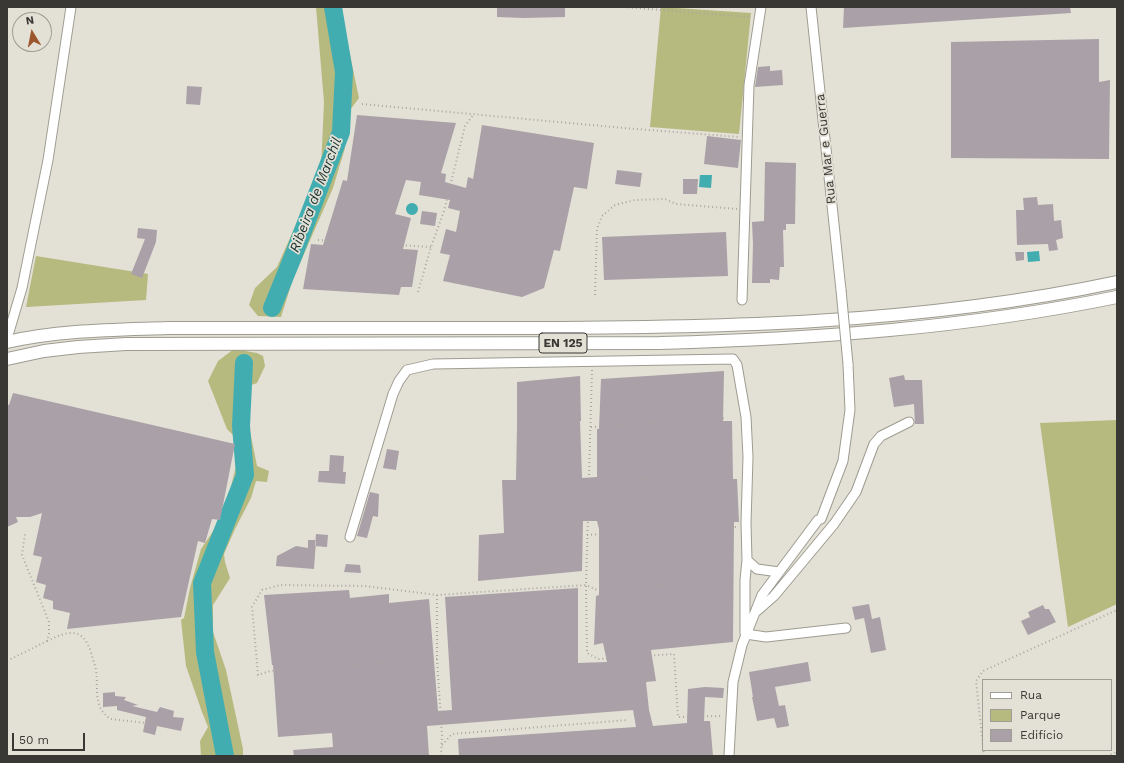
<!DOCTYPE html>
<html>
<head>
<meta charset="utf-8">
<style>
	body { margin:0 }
	#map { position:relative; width:1124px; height:763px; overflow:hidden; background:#e3e0d5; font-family:"Work Sans",sans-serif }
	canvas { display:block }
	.frame { position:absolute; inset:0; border:8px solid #393834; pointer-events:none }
	.legend { position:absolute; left:982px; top:679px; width:130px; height:72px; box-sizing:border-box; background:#e3e0d5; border:1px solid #9f9d95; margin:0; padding:5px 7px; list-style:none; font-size:12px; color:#393834 }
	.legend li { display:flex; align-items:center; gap:8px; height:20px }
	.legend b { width:20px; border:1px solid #9f9d95 }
	.north { position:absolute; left:12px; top:12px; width:40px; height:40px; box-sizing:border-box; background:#e3e0d5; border:1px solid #9f9d95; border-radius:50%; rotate:350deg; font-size:11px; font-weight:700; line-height:16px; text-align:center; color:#393834 }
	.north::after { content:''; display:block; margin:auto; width:14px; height:18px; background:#9c562d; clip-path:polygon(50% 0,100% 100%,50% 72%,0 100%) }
	.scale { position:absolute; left:12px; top:733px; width:73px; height:18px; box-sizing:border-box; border:2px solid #393834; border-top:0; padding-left:5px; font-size:12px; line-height:14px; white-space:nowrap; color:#393834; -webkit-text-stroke:3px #e3e0d5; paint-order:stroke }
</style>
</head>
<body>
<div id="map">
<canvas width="1124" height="763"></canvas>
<div class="frame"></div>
<ul class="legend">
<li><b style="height:5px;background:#fff"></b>Rua</li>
<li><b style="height:11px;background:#b6ba7f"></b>Parque</li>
<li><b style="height:11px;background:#aaa0a8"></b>Edifício</li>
</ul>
<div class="north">N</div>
<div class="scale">50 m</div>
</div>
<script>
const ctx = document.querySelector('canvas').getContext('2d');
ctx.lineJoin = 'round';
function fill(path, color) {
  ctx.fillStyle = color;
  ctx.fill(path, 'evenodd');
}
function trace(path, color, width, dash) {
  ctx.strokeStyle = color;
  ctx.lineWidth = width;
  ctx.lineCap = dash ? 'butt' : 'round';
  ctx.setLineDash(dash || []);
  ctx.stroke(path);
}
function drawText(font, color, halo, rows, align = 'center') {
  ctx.font = font + ' "Work Sans",sans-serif';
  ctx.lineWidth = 3.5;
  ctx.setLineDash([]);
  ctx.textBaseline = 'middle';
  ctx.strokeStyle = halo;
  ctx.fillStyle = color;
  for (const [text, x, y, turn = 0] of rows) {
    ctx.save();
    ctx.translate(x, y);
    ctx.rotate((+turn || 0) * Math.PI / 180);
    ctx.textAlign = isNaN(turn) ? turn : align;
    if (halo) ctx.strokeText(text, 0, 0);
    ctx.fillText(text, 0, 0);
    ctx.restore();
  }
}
const green = new Path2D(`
	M316 7H341L343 21 359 98 347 114 345 148 333 188 293 279 281 317 258 316 249 305 255 288 277 267 321 169 324 102Z
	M661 7 751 13 739 134 650 127Z
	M36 256 148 274 146 300 26 307Z
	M234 349 257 353 263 356 265 366 257 383 249 386 246 411 257 466 269 471 267 482 256 481 251 498 235 529 224 554 225 562 230 578 213 605V632L226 670 243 749V756H201L200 741 208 727 202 712 186 666 181 620 184 618 190 588 201 549 224 515 238 458V440L227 429 208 381 218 361Z
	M1117 420V604L1068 627 1040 423Z`);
const water = new Path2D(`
	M700 175H712L711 188 699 187Z
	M406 209a6 6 0 1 1 12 0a6 6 0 1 1-12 0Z
	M1039 251 1040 261 1028 262 1027 252Z`);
const river = new Path2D(`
	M272 308 294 254 341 132 344 72 333 7
	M225 756 205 652 202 583 245 475 241 426 244 363`);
const building = new Path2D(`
	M497 7H565V17L524 18 497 17Z
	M844 7H1070L1071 13 843 28Z
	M1099 39V82L1110 80 1109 159 951 158V42Z
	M770 66V71L782 70 783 85 755 87 758 67Z
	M187 86 202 87 200 105 186 104Z
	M357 115 456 123 441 173 446 174 445 182 466 188 468 177 473 179 482 125 594 143 587 189 574 187 560 251 554 250 544 288 522 297 443 281 450 255 440 253 446 229 456 232 460 211 448 208 450 200 419 195 421 182 406 180 395 214 411 218 403 249 418 250 412 287H401L399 295 303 289 311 244 323 245 343 180 347 181Z
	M707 136 741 140 738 168 704 164Z
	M765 162 796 163 795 224H786V230H783L784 267H780L779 280 770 279V283H752L753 244 752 222 764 221Z
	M617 170 642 173 640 187 615 184Z
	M683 179H698L697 194H683Z
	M1037 197 1038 205 1053 204 1054 221 1061 220 1063 238 1056 240 1058 250 1049 251 1048 244 1017 245 1016 210H1024L1023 198Z
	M422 211 437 213 435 226 420 224Z
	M138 228 157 230 156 242 142 278 131 274 145 239 137 238Z
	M726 232 728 276 604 280 602 237Z
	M1015 252H1024V260L1016 261Z
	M724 371 723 421H732L733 479H737L739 522H734L733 642 651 650 656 681 646 682 649 710 653 726 687 723 688 689 705 687 724 688 723 698 705 697 704 721H710L713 756H459L458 739 636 727 633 710 427 726 429 756H294L293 750 333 747 332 733 278 737 273 665H272L264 595 349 590 350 598 389 594V603L429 599 438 711 452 710 445 597 578 588V663L607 662 603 643 594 645 596 596 599 595V529L597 521H583L582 571 478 581 479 535 504 533 502 480H516L517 427V382L580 376 581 421H580L582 478 597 477V429H599L601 379Z
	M904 375 905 380H922L924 424H915L914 404 894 407 889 378Z
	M13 393 235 444 220 520 212 519 205 543 198 541 181 617 67 629 70 613 53 609V601L43 598 46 585 36 582 42 557 33 555 42 513 30 517H16L18 522 7 527V405H9Z
	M387 449 399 451 396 470 383 468Z
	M330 455 344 456 343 472H346L345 484 318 482 319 471H329Z
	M370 492 379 494 378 517 373 516 367 538 357 536Z
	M316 534 328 535 327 547 315 546Z
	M308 540H316L314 569 276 566 277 556 296 546 308 548Z
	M346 564 360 565 361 573 344 572Z
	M869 604 872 619 880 617 886 650 871 653 864 618 855 620 852 607Z
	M1043 605 1045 609H1049L1056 622 1028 635 1021 621 1030 617 1028 612Z
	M808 662 811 681 775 687 779 706 785 705 789 726 777 728 774 718 757 721 752 697H753L749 672Z
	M115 692V696L126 697 124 700 138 705 132 706 157 712 160 707 174 711 173 717 184 718 181 731 157 726 155 735 143 732 146 717 117 710V706L103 707V693Z`);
const path = new Path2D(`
	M624 7 750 17
	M362 104 624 128 739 137
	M318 240 431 247
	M418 292 431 247 444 211 465 126 473 115
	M595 295 597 229 602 216 615 205 635 200 665 199 676 204 737 209
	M592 370 586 585 587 653 598 659 674 654 678 717 722 716
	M591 427 726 418
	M589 483 644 479 733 474
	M587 535 737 527
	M437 595V659L270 671 258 675 252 607 262 590 280 585 365 586 437 595 586 585 597 590 728 580
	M47 641C68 631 82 626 91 652 92 658 95 664 96 670 98 683 95 695 100 707 102 712 106 715 110 719L156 724
	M437 659 442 735 441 756
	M7 661 47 641 49 634V622L22 555 25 534
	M442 745 452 734 628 720
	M984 756 976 681 983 671 1117 610
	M1107 756 1117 752`);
const minor = new Path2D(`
	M811 7 841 290
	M742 300 749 85 761 7
	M9 332 22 288 48 160 71 7
	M350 537 393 394 399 381 407 370 433 364 733 359 737 365 746 417 748 457 746 523 747 560 757 569 779 572
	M757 611 774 596 834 524 856 492 874 444 881 436 909 422
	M745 633V580L747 560
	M746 634 766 637 846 628
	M729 756 733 682 742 645 762 595 818 520 821 519 843 461 850 410 848 364`);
const major = new Path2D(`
	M7 342C60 330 114 330 168 328 284 328 401 328 517 328 718 328 920 324 1117 282
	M7 359 44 351 78 347 126 344 660 343C813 339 966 328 1117 297`);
const minorBridge = new Path2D(`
	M841 290 848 364`);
const shields = [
	[563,343,48]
];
const shieldNames = [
	["EN 125",563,343]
];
const streetNames = [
	["Rua Mar e Guerra",826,149,-96]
];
const waterNames = [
	["Ribeira de Marchil",316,195,-69]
];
fill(green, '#b6ba7f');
fill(water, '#42adb1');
trace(river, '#42adb1', 18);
fill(building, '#aaa0a8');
trace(minor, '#9e9c91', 11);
trace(major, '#9e9c91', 14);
trace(path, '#aaa79f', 2, [1, 3]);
trace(minor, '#fff', 9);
trace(major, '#fff', 12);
trace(minorBridge, '#9e9c91', 11, []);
trace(minorBridge, '#fff', 9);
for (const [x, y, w] of shields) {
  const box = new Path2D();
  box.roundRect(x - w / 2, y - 10, w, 20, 3);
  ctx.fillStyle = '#e3e0d5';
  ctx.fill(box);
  trace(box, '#393834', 1);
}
drawText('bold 12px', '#393834', null, shieldNames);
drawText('13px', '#393834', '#e3e0d5', streetNames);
drawText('italic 14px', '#1a3233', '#e3e0d5', waterNames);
</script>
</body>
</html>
